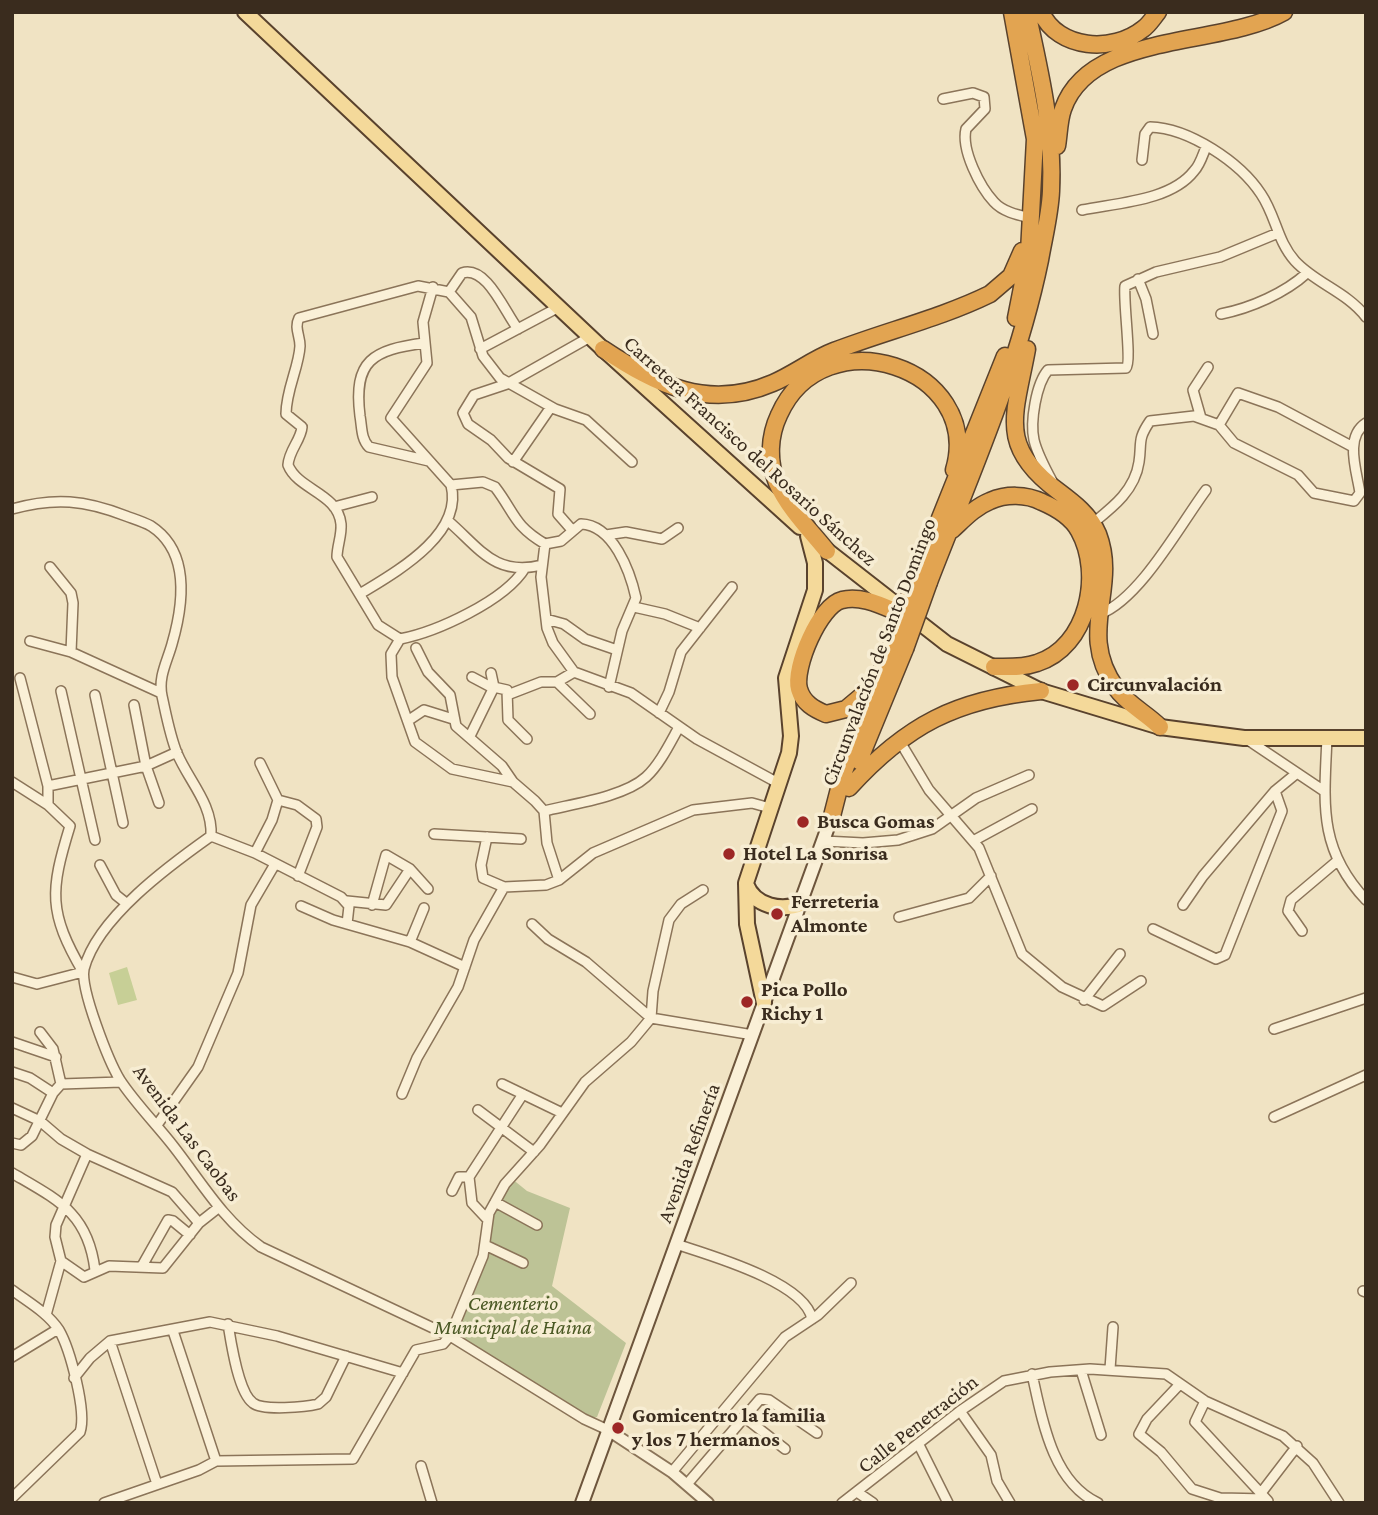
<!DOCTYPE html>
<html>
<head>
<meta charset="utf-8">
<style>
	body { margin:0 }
	#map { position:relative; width:1378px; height:1515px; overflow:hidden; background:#f0e3c3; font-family:"Crimson Pro",serif }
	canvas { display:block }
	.frame { position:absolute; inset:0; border:14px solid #3a2c1e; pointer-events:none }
</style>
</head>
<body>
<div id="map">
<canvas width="1378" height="1515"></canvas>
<div class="frame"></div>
</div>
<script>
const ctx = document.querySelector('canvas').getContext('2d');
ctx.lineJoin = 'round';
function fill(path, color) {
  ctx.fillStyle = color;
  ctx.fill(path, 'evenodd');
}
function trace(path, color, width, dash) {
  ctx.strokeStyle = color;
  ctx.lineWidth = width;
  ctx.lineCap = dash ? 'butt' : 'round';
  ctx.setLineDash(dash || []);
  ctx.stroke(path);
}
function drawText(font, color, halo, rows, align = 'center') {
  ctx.font = font + ' "Crimson Pro",serif';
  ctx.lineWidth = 7;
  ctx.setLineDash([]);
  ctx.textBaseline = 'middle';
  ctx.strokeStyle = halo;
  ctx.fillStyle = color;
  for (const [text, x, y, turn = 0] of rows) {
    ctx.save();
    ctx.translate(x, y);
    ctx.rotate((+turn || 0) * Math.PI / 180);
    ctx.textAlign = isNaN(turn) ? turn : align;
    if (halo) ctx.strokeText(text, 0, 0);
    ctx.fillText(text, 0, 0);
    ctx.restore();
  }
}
const green = new Path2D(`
	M127 967 137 1000 118 1005 109 973Z`);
const cemetery = new Path2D(`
	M511 1178 527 1191 570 1208 552 1286 626 1343 597 1417 590 1419 450 1336 483 1256 487 1219Z`);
const minor = new Path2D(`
	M943 99 973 93 984 97 985 109 966 129C961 150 980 187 994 202 1003 212 1018 215 1031 218
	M1142 160 1145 134 1150 127C1189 128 1240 162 1261 194 1276 216 1277 241 1295 261 1315 283 1347 292 1366 317
	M1082 210C1116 203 1171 201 1194 171 1200 165 1203 154 1206 147
	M1138 279 1146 299 1153 334
	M449 292 462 273C487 265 505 313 518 329
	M1221 314C1251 308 1285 293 1307 273
	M424 343C373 350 353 360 360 416 362 427 361 439 369 447L429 461
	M480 349 559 307
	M1201 418 1193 390 1208 367
	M1353 447 1278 407 1238 393 1219 425 1234 443 1298 475 1314 493 1354 501 1360 493C1357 472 1344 437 1366 423
	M513 462 551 407
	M1052 481C1045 468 1037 453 1034 440 1030 422 1036 384 1048 370L1126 368C1132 362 1123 302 1125 286L1156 272 1220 257 1278 233
	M451 485 483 482 495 487C515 513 513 525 545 544L561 541 581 524C613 525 630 571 636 598L622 631 609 687
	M334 507 372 497
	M12 509C55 497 85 500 126 516 134 519 144 522 151 526 191 552 183 606 172 644 167 662 158 677 162 696 166 714 170 736 177 753 188 780 213 804 211 836 170 865 97 918 84 969 80 989 109 1062 120 1080 135 1103 157 1125 174 1147 202 1183 223 1220 261 1247L450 1336 584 1419 608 1430
	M447 520C479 547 494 577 542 565
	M1093 523C1113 507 1135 490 1139 462 1142 442 1137 440 1150 421L1194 416 1219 425
	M572 530 558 514 560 489 508 458 491 440 468 424 463 413 474 395 507 384 590 337
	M606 535 626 532 662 539 678 528
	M545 544 541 577 547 628 553 643 574 672 631 693 697 739 778 783
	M50 567 71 593 73 603 71 652
	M525 568C505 601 436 632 400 639L378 625 337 557C337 546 342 535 341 524 338 493 298 490 288 465 289 450 301 440 302 427L286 414C286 390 299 367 300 346 300 335 294 328 299 318L418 286 449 292 471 317 483 356 500 378 555 409 586 420 632 462
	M360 594C394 573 464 535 451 485L391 418 427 363 423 322 433 287
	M634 607 665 614 700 628
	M1100 614C1140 599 1180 525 1206 490
	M546 619 564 624 585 639 617 650
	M400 639 391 654 392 677 415 742 452 769 513 782 535 801 544 811 547 843 559 880
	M30 641 71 652 161 693
	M416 648 428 672 450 695 456 726 502 766 513 782
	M472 677 489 686 507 690 508 720 527 739
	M557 682 590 714
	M61 691 95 840
	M510 694 541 682H557L574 672
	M95 695 123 823
	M134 705 146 766 159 803
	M659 713 669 692 681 652 732 587
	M409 720 424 710 453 719
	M470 736 494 687 491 673
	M1327 738C1324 804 1318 849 1366 900
	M899 740 929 790 979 848 1022 954 1062 987 1103 1006 1141 981
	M1248 740 1324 791
	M12 782 48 805
	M48 786 146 766 177 752
	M278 800 297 805 316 819 317 827 298 876
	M544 811C572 804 624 797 646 777 660 764 670 743 679 727
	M434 834 521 839
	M211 836 255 853 341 897 349 906 347 924
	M487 837 481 865 483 878 504 887 546 885 559 880 593 853 693 810 752 803 770 808
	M824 841 863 843 898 840 932 829 976 798 1029 775
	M973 841 1032 809
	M255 853 272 820 278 800 260 763
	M100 865 116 895 126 903
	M347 901 386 905 410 869
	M372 905 386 855 410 869 428 889
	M1183 905 1203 876 1275 791 1297 773
	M301 906 333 920 410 942 465 967
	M899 917 969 898 991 876
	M532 924 548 939 586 962 651 1018 753 1035
	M1153 929 1216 959 1225 955 1282 811 1275 791
	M1302 931 1288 911 1291 900 1336 862
	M410 942 424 908
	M12 977 37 984 83 972C48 912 50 891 70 826L48 805V786L20 678
	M1084 1000 1120 954
	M1274 1029 1366 998
	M12 1042 56 1057
	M12 1072 30 1078 53 1093
	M61 1084 121 1082
	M502 1084 560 1112
	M402 1094 417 1058 458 987 474 940 504 887
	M12 1108 40 1121 61 1139 87 1154 172 1192 199 1223
	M478 1110 534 1152
	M1274 1117 1366 1075
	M157 1125 198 1067 238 973 251 905 275 864
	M12 1143 21 1145 32 1136 53 1093 61 1084 53 1049 40 1032
	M12 1173C58 1200 88 1213 95 1270
	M452 1191 459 1177H469
	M495 1202 537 1225
	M487 1219 472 1203 469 1177 523 1094
	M676 1244C709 1255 805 1282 812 1319
	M485 1245 523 1263
	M61 1261 84 1277 109 1266 163 1268 199 1223 218 1208
	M142 1266 168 1220 173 1221 190 1235
	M12 1290C28 1302 48 1313 59 1330 70 1349 87 1412 80 1432L12 1498
	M1363 1291 1366 1292
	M46 1315 61 1261 55 1237 56 1225 87 1154
	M228 1324C231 1342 238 1392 253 1403 263 1411 306 1407 318 1404L326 1397 346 1356
	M173 1331 216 1461
	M110 1341 157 1484
	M12 1357 58 1329
	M1110 1369 1113 1327
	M1081 1370 1101 1435
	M1032 1374C1042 1419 1052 1482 1098 1503
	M74 1378 90 1358 110 1341 210 1322 277 1336 403 1373
	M1180 1384 1147 1419 1139 1434 1161 1452 1192 1489 1220 1498 1266 1499
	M1205 1401 1195 1422 1268 1501
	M960 1411 991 1455 997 1481 1010 1503
	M744 1417 785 1449
	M919 1445 948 1503
	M421 1466 432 1503
	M672 1472 785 1337 818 1315 851 1283
	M688 1483 760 1399 769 1400 817 1433
	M857 1492 873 1503
	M1261 1493 1297 1446
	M104 1503 199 1470 216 1461 353 1459 416 1350 443 1344 450 1336 483 1256 489 1213 505 1184 540 1145 585 1082 631 1042 651 1018 653 991 669 920 681 904 703 890
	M842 1503 960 1411 1004 1381 1050 1372 1090 1369 1166 1374 1205 1401 1283 1436 1313 1463 1339 1503`);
const tertiary = new Path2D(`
	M608 1430 672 1472 708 1503`);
const secondary = new Path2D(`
	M582 1503 832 816`);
const primary = new Path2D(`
	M245 12 603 349 800 527
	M820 545 947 644 1041 691 1160 727 1244 738H1366
	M746 884C755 907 782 912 803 903
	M764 1003 747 924 746 883 789 753 791 736 786 678 815 590V563L808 536`);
const motorway = new Path2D(`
	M1012 12 1035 139 1029 252 1016 318
	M1041 12C1058 50 1113 53 1143 29 1149 25 1153 18 1158 12
	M1057 146C1059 134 1059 120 1063 109 1090 31 1220 48 1284 12
	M603 349C657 385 708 411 773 383 794 374 813 359 834 351 886 331 941 318 990 294L1011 276 1022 251
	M1027 349C1015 415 997 446 1058 491 1074 503 1090 515 1098 534 1119 589 1076 632 1116 688 1127 704 1146 713 1160 727
	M952 530C964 519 975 507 990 501 1006 494 1026 494 1042 502 1056 508 1072 518 1079 531 1103 574 1088 647 1037 663 1023 668 1008 667 994 667
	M827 551C810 530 788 508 777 483 768 461 769 436 779 415 824 314 984 368 954 470
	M916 578 1005 356
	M929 582C970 476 1017 372 1040 260 1044 237 1050 214 1051 191 1054 130 1040 72 1027 12
	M877 683 846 709 826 714C814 709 803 703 799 689 793 668 820 605 842 600 864 594 889 610 910 617
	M859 761 905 649
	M849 788C906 725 957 699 1041 691
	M832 816 842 777 892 643`);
const motorwayBridge = new Path2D(`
	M892 643 916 578
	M905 649 929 582`);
const markers = [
	[1073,685,7,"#9d2726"],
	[803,822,7,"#9d2726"],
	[729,854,7,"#9d2726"],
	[777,914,7,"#9d2726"],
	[747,1002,7,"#9d2726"],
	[618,1428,7,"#9d2726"]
];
const streetNames = [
	["Carretera Francisco del Rosario Sánchez",750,451,42],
	["Circunvalación de Santo Domingo",879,652,-69],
	["Avenida Las Caobas",187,1133,53],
	["Avenida Refinería",689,1153,-70],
	["Calle Penetración",918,1424,-38]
];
const poiNames = [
	["Circunvalación",1087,685],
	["Busca Gomas",817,822],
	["Hotel La Sonrisa",743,854],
	["Ferreteria",791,902],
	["Almonte",791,926],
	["Pica Pollo",761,990],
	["Richy 1",761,1014],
	["Gomicentro la familia",632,1416],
	["y los 7 hermanos",632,1440]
];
const parkNames = [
	["Cementerio",513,1304],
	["Municipal de Haina",513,1328]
];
fill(green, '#c7cf96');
fill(cemetery, '#bdc396');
trace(minor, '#8b7459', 12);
trace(tertiary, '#8b7459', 14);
trace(secondary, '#6d553c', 16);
trace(primary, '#59422d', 18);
trace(motorway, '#59422d', 19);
trace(minor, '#faf0d7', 9);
trace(tertiary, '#faf0d7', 10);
trace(secondary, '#faf0d7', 12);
trace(primary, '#f4d99a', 14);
trace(motorway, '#e2a451', 16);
trace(motorwayBridge, '#59422d', 19, []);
trace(motorwayBridge, '#e2a451', 16);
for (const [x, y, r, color] of markers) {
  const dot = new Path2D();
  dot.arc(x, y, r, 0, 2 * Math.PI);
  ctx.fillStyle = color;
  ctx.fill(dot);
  trace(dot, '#f7edd3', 2.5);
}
drawText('21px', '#3a2c1e', '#f7edd3', streetNames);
drawText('bold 21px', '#3a2c1e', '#f7edd3', poiNames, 'left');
drawText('italic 21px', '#4a5823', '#f7edd3', parkNames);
</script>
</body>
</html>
